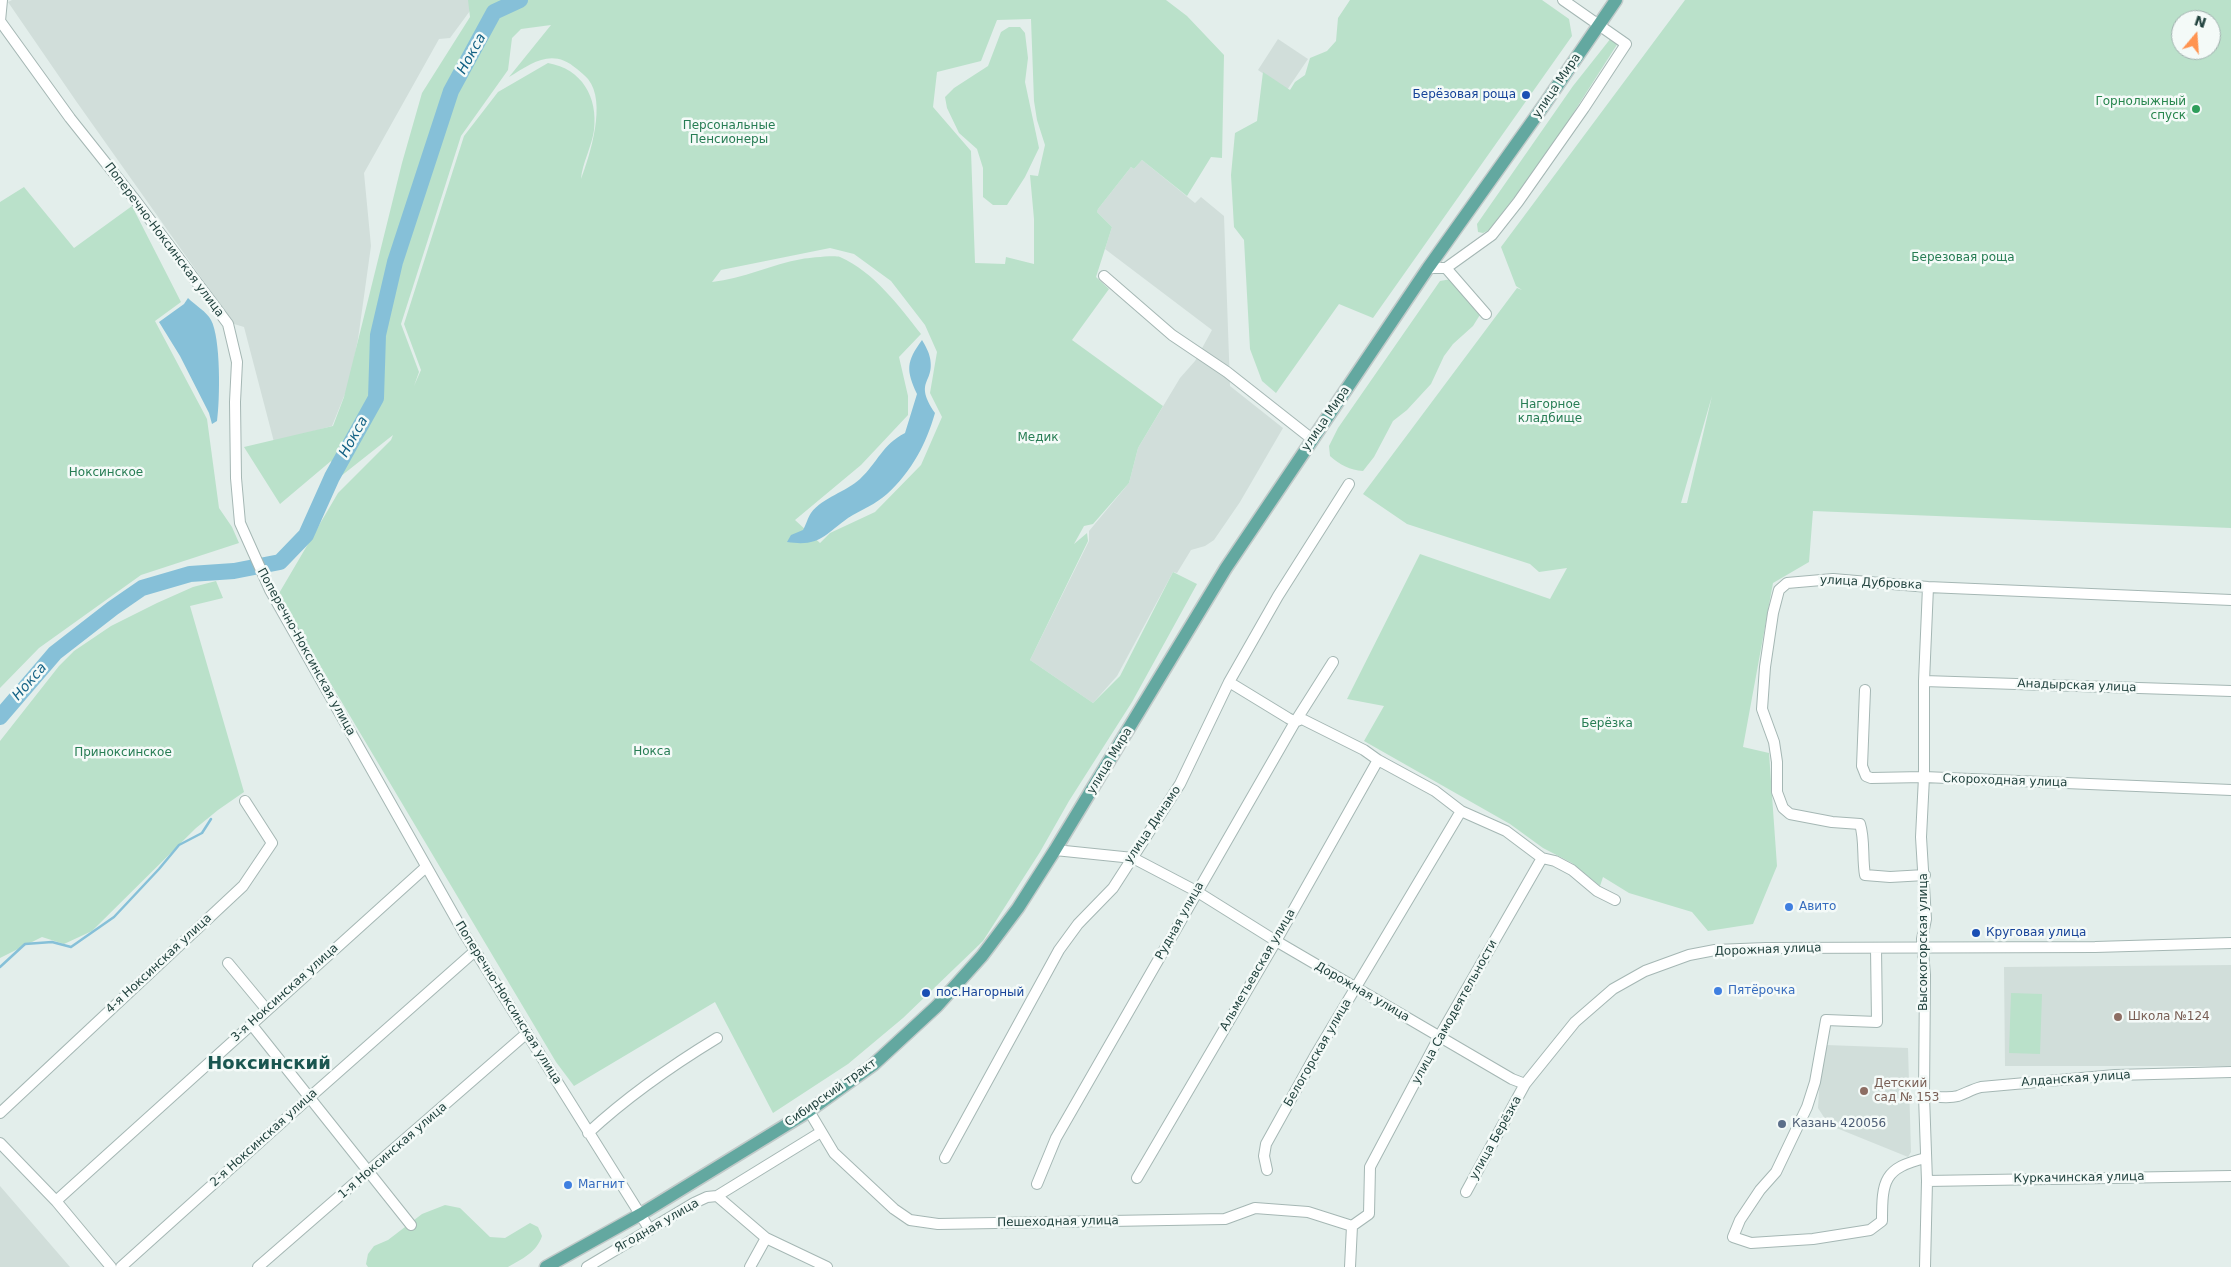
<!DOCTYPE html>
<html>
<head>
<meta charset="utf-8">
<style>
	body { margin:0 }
	#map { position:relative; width:2231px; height:1267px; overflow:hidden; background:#e3eeeb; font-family:"DejaVu Sans",sans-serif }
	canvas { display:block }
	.north { position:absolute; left:2171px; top:10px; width:50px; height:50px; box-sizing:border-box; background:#f4faf8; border:1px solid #a0b0ae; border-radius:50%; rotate:18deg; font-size:14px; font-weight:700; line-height:20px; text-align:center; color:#21423e }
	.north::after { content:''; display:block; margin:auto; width:18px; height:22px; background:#ff9451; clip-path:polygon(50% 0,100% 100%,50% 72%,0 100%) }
</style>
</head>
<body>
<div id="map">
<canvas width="2231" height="1267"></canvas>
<div class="north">N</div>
</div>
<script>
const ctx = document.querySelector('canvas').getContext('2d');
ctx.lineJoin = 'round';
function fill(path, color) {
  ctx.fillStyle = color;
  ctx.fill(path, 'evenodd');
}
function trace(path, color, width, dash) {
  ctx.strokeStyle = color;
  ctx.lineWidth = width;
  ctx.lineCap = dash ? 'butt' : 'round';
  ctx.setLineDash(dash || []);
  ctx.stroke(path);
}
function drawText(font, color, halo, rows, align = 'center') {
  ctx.font = font + ' "DejaVu Sans",sans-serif';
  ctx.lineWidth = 5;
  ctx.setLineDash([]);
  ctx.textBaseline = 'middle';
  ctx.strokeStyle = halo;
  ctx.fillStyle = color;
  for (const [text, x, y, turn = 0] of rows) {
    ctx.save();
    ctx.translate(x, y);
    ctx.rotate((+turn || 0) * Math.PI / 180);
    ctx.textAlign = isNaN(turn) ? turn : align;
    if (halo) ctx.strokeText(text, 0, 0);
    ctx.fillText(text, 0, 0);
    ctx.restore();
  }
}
const built = new Path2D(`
	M12 0H478L450 38 439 39 364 173 371 246 358 339 349 384 332 426 274 442 244 327 234 324 76 101 8 2Z
	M1278 39 1308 59 1287 90 1258 70Z
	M1142 160 1195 203 1201 197 1224 216 1230 386 1283 428 1240 502 1214 540 1205 546 1191 550 1177 573 1173 572 1117 676 1093 703 1030 660 1089 541V531L1129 483 1138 448 1180 378 1195 361 1212 330 1105 249 1112 227 1097 212 1098 209 1131 167 1134 169Z
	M2231 965V1066H2005L2004 967Z
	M1826 1045 1908 1048 1911 1152 1908 1157 1829 1125 1818 1108 1820 1074Z
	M0 1186 70 1267H0Z`);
const green = new Path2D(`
	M468 0H1166L1187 16 1224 55 1222 158 1211 157 1187 196 1142 160 1134 169 1131 167 1098 209 1097 212 1112 227 1096 277 1109 289 1072 340 1163 406 1138 448 1129 483 1093 524 1084 526 1074 544 1087 533 1088 541 1030 660 1093 703 1120 676 1173 572 1197 584 1132 702 1069 801 1040 852 983 941 903 1018 848 1064 773 1113 715 1002 574 1086 556 1062 278 595 338 493 391 440 393 435 336 480 331 461 280 504 244 447 333 426 344 397 402 163 422 93 470 17ZM1031 19 1034 101 1037 120 1045 145 1038 176 1030 175 1034 219V264L1006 257 1005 264 975 263 971 151 933 107 937 72 981 61 997 20ZM551 25 509 77C532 63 552 47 577 69 581 72 585 76 588 79 607 102 590 155 581 179 582 164 592 146 594 130 598 97 582 69 548 63L498 92 464 136 404 324 421 370 414 386 419 372 401 324 461 136 508 70 512 38 521 29ZM830 248 854 254 891 281 925 325 937 352 930 393 942 417 921 465 875 512 830 533 820 543 795 520 861 465 908 415V396L899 357 921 334C899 306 874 272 840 257 834 255 809 258 802 259 772 264 743 279 712 282L721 270Z
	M1350 0H1542L1569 19 1572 36 1373 318 1339 304 1276 393 1262 381 1250 349 1244 240 1234 227 1231 175 1235 133 1257 121 1263 72 1290 90 1295 82 1305 75 1310 58 1327 51 1336 41 1338 18Z
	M1685 0H2231V528L1813 511 1809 562 1773 583 1743 747 1769 753 1777 866 1753 924 1708 931 1692 912 1629 893 1603 877 1600 886 1572 863 1543 848 1510 824 1364 741 1384 706 1347 699 1420 554 1550 599 1567 568 1539 572 1530 564 1407 524 1363 494 1517 288 1522 290 1516 286 1501 247ZM2181 20H2211V50H2181ZM1712 396 1687 503H1681Z
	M1009 27H1020L1025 33 1028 58 1025 82 1039 148 1025 177 1007 205H993L983 197V168L977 149 959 133 947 108 945 97 954 88 988 66 1001 32Z
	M1611 38 1618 43 1565 126 1561 137 1489 230 1483 233 1478 232 1477 224 1573 86Z
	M24 187 74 248 132 206 181 302 155 321 207 419 219 508 232 527 239 543 141 575 39 648 0 688V202Z
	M1457 278 1483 310 1473 326 1453 344 1444 356 1431 384 1407 410 1393 421 1374 457 1363 471C1350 470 1340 465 1330 456L1329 446 1338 428 1440 281Z
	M216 581 223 598 190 606 244 792 218 810 196 828 92 931 64 944 42 937 0 958V741L59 666 74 651 111 626 157 603 193 587Z
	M2011 993 2042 994 2040 1054 2009 1053Z
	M445 1205 460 1208 490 1237 505 1238 530 1223 538 1227 542 1236C537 1252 522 1259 508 1267H368L366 1264 368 1254 374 1246 388 1240 422 1214Z`);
const water = new Path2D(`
	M188 298C195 305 207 312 211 320 221 338 220 400 217 421L212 424 209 413 180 356 159 322 184 304Z
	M922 340C925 345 929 352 930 358 935 384 913 380 935 413 926 444 912 471 887 494 876 504 861 510 848 518 824 535 820 547 787 542L791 535 803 530C806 525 808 517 811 513 823 497 846 492 860 479 878 462 882 445 905 433L917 394C906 370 906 362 922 340Z`);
const stream = new Path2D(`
	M0 967 25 944 52 942 71 947 114 917 159 869 179 845 202 833 211 819`);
const river = new Path2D(`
	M0 717 55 653 113 608 142 588 190 574 234 571 280 562 306 535 332 477 376 398 378 335 395 262 451 91 494 12 520 0`);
const minor = new Path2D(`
	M2 0 0 21 70 118 136 201 228 324 237 362 235 402 236 478 240 523 270 590 464 933 650 1230
	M1428 268H1446L1492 235 1518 202 1584 108 1626 44 1563 0
	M1446 268 1486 314
	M1104 276 1172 335 1227 372 1312 439
	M1924 681 2231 691
	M1229 682 1288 718 1295 722 1302 719 1364 750 1378 760 1435 791 1461 811 1506 831 1542 858 1555 861 1572 870 1597 891 1615 900
	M1865 690 1862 766 1866 776 1871 778 1924 777 2231 790
	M1055 850 1133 858 1196 891 1276 941 1512 1079 1525 1084
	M1925 875 1890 877 1865 875C1862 858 1865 840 1860 824L1832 822 1790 814 1783 808 1777 792V762L1774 742 1762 709 1765 667 1773 613 1779 590 1787 583 1833 579 1928 587 2231 600
	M1876 948 1877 1022 1826 1020 1815 1082 1807 1107 1776 1172 1760 1190 1740 1220 1733 1237 1751 1243 1813 1239 1870 1230 1882 1221C1882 1180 1884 1168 1926 1158
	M228 963 267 1010
	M251 1024 411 1225
	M1924 1096C1934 1096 1947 1099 1958 1096 1966 1093 1973 1089 1981 1087L2115 1075 2231 1072
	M809 1111 834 1153 894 1209 910 1220 938 1224 1225 1219 1255 1208 1308 1212 1352 1226
	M0 1113 243 886 272 843 245 801
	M588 1133C628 1096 671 1066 717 1038
	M0 1143 56 1201 111 1267
	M945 1158 1059 950 1078 924 1113 888 1180 784 1229 682 1278 596 1349 484
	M1267 1170 1264 1156 1266 1144 1316 1054 1461 811
	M1137 1178 1276 941 1378 760
	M1927 1181 2231 1176
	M1037 1184 1056 1138 1295 722 1333 662
	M1466 1192 1525 1084 1575 1022 1613 989 1645 971 1689 955 1715 950 1766 948 2095 947 2231 943
	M717 1196 821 1132
	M56 1201 426 867
	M121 1267 310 1097 475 951
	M258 1267 527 1033
	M587 1267 694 1203 707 1197 717 1196 766 1238 827 1267
	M750 1267 766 1238
	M1350 1267 1352 1226 1369 1214 1370 1167 1439 1037 1542 858
	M1925 1267 1927 1181 1924 1096 1925 975 1922 939 1926 919 1921 837 1924 777V681L1928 587`);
const major = new Path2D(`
	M546 1267 641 1214 809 1111 873 1065 937 1006 982 956 1018 908 1055 850 1226 568 1428 268 1544 105 1616 0`);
const markers = [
	[1526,95,5,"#1a4fb4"],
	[2196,109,5,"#2e9e5b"],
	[1789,907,5,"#3f7fe0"],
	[1976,933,5,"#1a4fb4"],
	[1718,991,5,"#3f7fe0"],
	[926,993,5,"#1a4fb4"],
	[2118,1017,5,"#8d6e63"],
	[1864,1091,5,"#8d6e63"],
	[1782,1124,5,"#5c6f8a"],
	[568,1185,5,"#3f7fe0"]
];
const streetNames = [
	["улица Мира",1557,86,-56],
	["Поперечно-Ноксинская улица",164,240,53],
	["улица Мира",1326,419,-56],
	["улица Дубровка",1871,583,3],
	["Поперечно-Ноксинская улица",306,652,61],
	["Анадырская улица",2077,686,2],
	["улица Мира",1110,761,-59],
	["Скороходная улица",2005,781,2],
	["улица Динамо",1153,825,-56],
	["Рудная улица",1180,921,-61],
	["Высокогорская улица",1924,942,-90],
	["Дорожная улица",1768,950,-2],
	["4-я Ноксинская улица",159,964,-43],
	["Альметьевская улица",1258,970,-60],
	["Дорожная улица",1362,992,30],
	["3-я Ноксинская улица",285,993,-42],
	["Поперечно-Ноксинская улица",508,1003,58],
	["улица Самодеятельности",1455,1012,-61],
	["Белогорская улица",1318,1053,-60],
	["Алданская улица",2076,1079,-4],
	["Сибирский тракт",831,1093,-35],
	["2-я Ноксинская улица",264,1138,-42],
	["улица Берёзка",1496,1138,-61],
	["1-я Ноксинская улица",393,1151,-41],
	["Куркачинская улица",2079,1178,-1],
	["Пешеходная улица",1058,1222,-1],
	["Ягодная улица",657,1226,-30]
];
const transitNames = [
	["Берёзовая роща",1516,95,"right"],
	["Круговая улица",1986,933],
	["пос.Нагорный",936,993]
];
const leisureNames = [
	["Горнолыжный",2186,102],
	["спуск",2186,116]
];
const parkNames = [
	["Персональные",729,126],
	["Пенсионеры",729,140],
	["Березовая роща",1963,258],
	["Нагорное",1550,405],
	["кладбище",1550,419],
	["Медик",1038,438],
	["Ноксинское",106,473],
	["Берёзка",1607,724],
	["Нокса",652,752],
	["Приноксинское",123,753]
];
const shopNames = [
	["Авито",1799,907],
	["Пятёрочка",1728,991],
	["Магнит",578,1185]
];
const educationNames = [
	["Школа №124",2128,1017],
	["Детский",1874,1084],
	["сад № 153",1874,1098]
];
const serviceNames = [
	["Казань 420056",1792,1124]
];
const waterNames = [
	["Нокса",472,54,-61],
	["Нокса",354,437,-61],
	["Нокса",30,682,-49]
];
const districtNames = [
	["Ноксинский",269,1064]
];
fill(built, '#d1deda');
fill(green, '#bae1ca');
fill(water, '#86c0d8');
trace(stream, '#86c0d8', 2.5);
trace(river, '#86c0d8', 16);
trace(minor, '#a5b7b4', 12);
trace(major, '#c1cac9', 15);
trace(minor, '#fff', 10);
trace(major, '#63a8a0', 12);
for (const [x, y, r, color] of markers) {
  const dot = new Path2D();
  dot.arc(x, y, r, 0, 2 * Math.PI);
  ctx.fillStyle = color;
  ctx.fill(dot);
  trace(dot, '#f4faf8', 2);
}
drawText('12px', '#21423e', '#f4faf8', streetNames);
drawText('12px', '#164399', '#f4faf8', transitNames, 'left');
drawText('12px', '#27864d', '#f4faf8', leisureNames, 'right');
drawText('12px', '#277d54', '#f4faf8', parkNames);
drawText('12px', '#366cbe', '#f4faf8', shopNames, 'left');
drawText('12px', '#785e54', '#f4faf8', educationNames, 'left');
drawText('12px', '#4e5e75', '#f4faf8', serviceNames, 'left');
drawText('italic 14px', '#146285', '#f4faf8', waterNames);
drawText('bold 18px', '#1a5650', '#f4faf8', districtNames);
</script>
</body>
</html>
